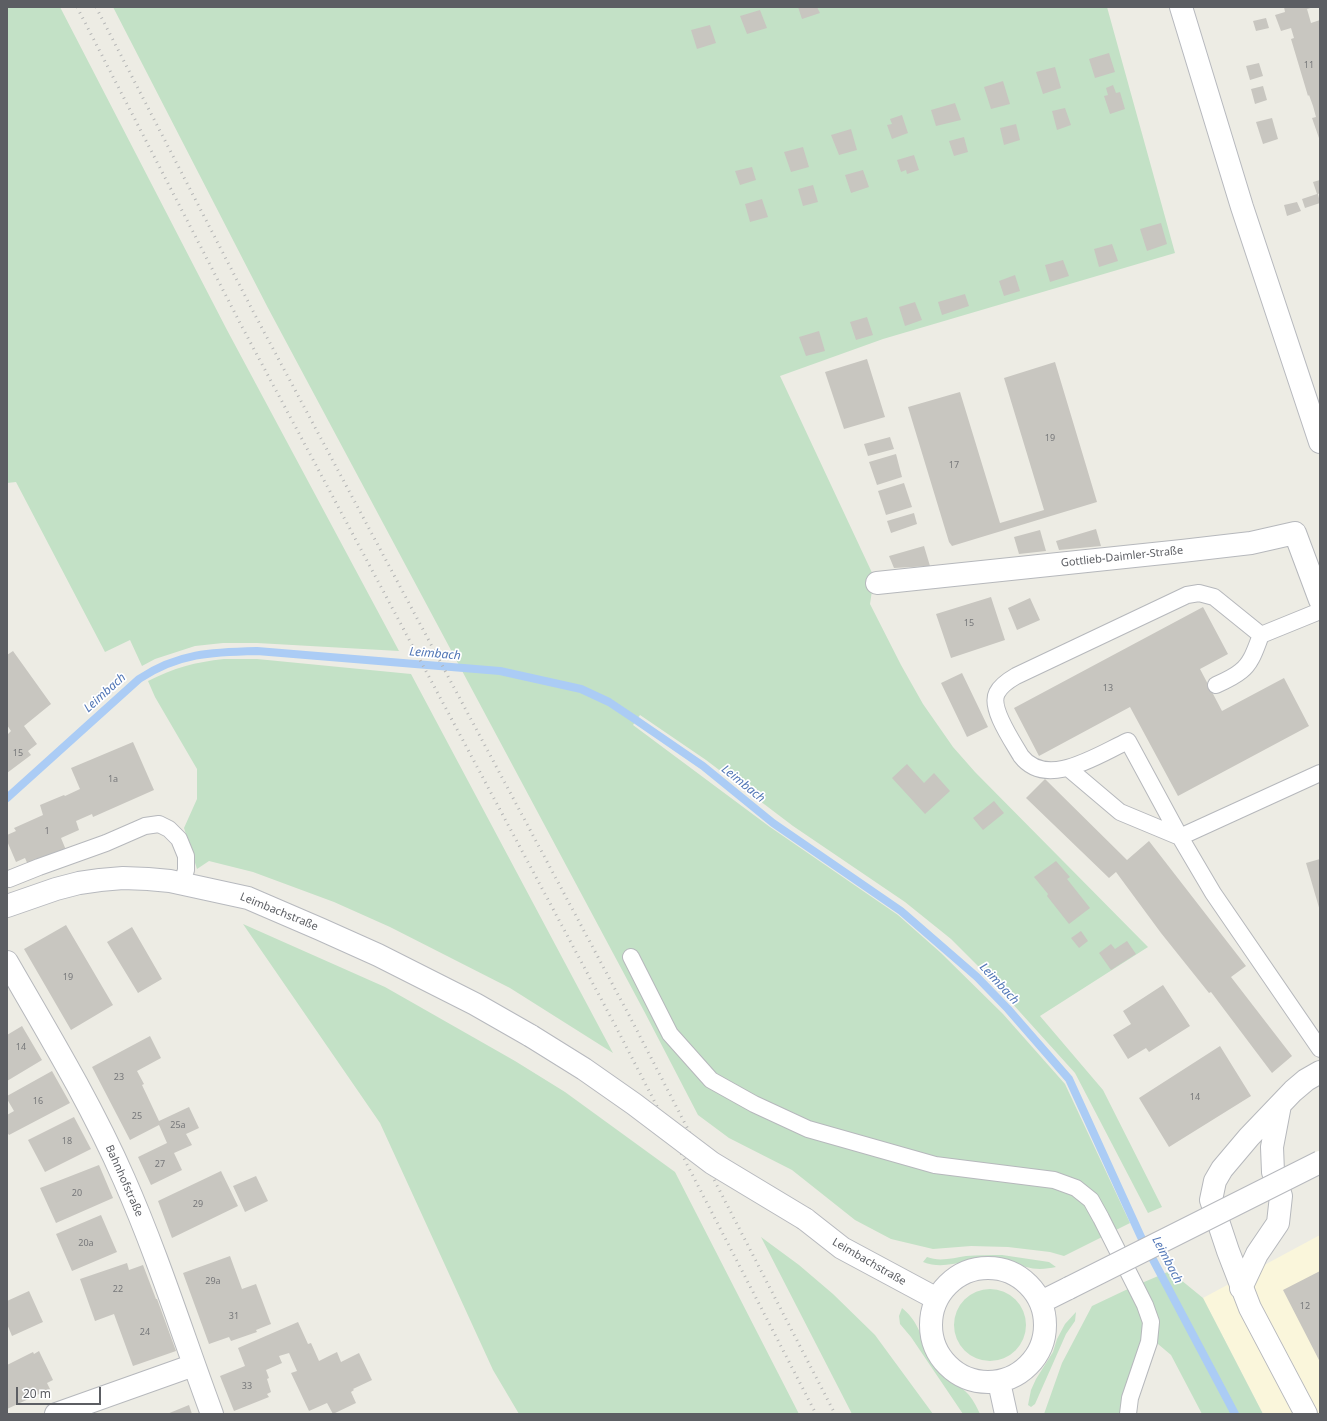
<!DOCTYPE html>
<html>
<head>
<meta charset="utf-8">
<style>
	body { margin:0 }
	#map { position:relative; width:1327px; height:1421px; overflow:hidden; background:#edece4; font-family:"Noto Sans",sans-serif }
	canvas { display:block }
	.frame { position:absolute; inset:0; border:8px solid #5c5e63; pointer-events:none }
	.scale { position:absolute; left:16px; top:1387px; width:85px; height:18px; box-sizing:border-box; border:2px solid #5c5e63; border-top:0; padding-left:5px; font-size:12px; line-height:14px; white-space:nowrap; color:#5c5e63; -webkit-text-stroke:3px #fff; paint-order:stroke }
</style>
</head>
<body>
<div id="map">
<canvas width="1327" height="1421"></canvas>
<div class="frame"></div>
<div class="scale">20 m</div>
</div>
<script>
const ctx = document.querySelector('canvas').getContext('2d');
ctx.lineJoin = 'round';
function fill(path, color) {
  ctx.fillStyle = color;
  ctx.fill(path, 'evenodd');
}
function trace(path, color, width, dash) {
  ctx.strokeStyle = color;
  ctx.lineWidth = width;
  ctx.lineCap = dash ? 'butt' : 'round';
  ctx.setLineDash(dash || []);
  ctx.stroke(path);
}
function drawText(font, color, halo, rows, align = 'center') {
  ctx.font = font + ' "Noto Sans",sans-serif';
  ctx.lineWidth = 3.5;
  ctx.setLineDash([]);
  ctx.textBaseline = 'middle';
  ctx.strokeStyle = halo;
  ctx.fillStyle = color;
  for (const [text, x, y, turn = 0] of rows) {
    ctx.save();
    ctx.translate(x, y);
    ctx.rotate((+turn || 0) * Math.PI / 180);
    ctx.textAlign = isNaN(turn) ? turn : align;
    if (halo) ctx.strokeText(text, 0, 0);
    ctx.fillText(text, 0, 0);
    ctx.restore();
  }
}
const commercial = new Path2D(`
	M1320 1235V1414H1263L1203 1298Z`);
const green = new Path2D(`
	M7 7H60L227 330 399 651 257 643H223L195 646 155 659 142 666 130 640 105 652 16 482 7 483Z
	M113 7H1107L1175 253 883 339 780 376 874 577 870 604 901 665 923 704 953 747 975 772 1148 947 1040 1016 1103 1090 1162 1207 1148 1213 1075 1073 982 970 951 939 905 902 793 826 706 760 640 715 633 725 770 827 898 915 941 953 1003 1014 1065 1084 1130 1223 1064 1256 1050 1252 1008 1247 971 1246 933 1249 891 1239 855 1220 792 1170 729 1138 698 1115 644 1011 268 308Z
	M224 659H257L411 674 613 1053 510 988 390 927 334 902 253 872 209 861 197 869 184 828 197 799V769L155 697 148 681C174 668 195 662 224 659Z
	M243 924 385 987 515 1061 565 1092 675 1172 799 1414H519L493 1370 380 1123Z
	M761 1237 799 1265 833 1294 875 1335 933 1414H852Z
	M1002 1255 1049 1262 1056 1267C1047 1269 1036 1270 1026 1267 1014 1263 1004 1258 990 1258 967 1258 946 1271 923 1262L927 1257C939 1262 954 1258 966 1256 978 1255 990 1255 1002 1255Z
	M1170 1271 1203 1298 1263 1414H1202L1171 1355 1145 1333 1121 1414H1044L1062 1363 1092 1306 1130 1288Z
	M954 1325a36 36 0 1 1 72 0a36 36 0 1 1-72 0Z
	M902 1308C923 1325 922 1347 937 1368 945 1380 960 1384 969 1395 974 1401 977 1408 980 1414H963L911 1337 900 1324 899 1316Z
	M1076 1312 1075 1321 1066 1334 1035 1404 1031 1407 1028 1405 1031 1390 1036 1379 1053 1352 1057 1339 1065 1324Z`);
const stream = new Path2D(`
	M7 798 139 679C178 653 212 652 257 651L500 671 581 689 609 702 636 720 703 766 773 823 901 911 977 977 1008 1009 1069 1079 1141 1237 1235 1414`);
const building = new Path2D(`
	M798 7H817L820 13 802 19Z
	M1284 7H1314L1307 9 1311 23 1320 20V141L1312 118 1316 117 1313 106 1309 95 1308 96 1291 39 1294 38 1291 28 1281 31 1275 15 1285 12Z
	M760 10 767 28 747 34 740 16Z
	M1266 18 1269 28 1256 31 1253 21Z
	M710 25 716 43 697 49 691 30Z
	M1109 53 1115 72 1095 78 1089 59Z
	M1259 63 1263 76 1250 80 1246 66Z
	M1055 67 1061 88 1043 94 1036 72Z
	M1003 81 1010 104 991 109 984 87Z
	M1113 85 1116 93 1120 92 1125 109 1110 114 1104 96 1108 95 1106 88Z
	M1263 86 1267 100 1255 104 1251 89Z
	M955 103 961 120 936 126 931 110Z
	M1065 108 1071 125 1057 130 1052 111Z
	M902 115 908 133 892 139 887 125 892 124 890 119Z
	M1272 118 1278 139 1263 144 1256 122Z
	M1016 124 1020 140 1004 145 1000 128Z
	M851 129 857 150 839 155 831 135Z
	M964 137 968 152 954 156 949 141Z
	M803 147 809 167 791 172 784 152Z
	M914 155 919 170 907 174 906 170 901 172 897 160Z
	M752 167 756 180 740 185 735 171Z
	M863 170 869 187 851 193 845 175Z
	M1320 180V193L1318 194 1320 203 1305 208 1302 199 1317 194 1313 182Z
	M813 185 818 202 803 206 798 189Z
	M762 199 768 217 750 222 745 204Z
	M1297 202 1301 211 1287 216 1284 205Z
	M1161 223 1167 244 1147 251 1140 229Z
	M1112 244 1118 261 1099 267 1094 249Z
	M1063 260 1069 276 1050 282 1045 265Z
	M1015 275 1020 291 1004 296 999 281Z
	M965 294 969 306 942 315 938 302Z
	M915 302 922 320 905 326 899 307Z
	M867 317 873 335 856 340 850 322Z
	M819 331 825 351 806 356 799 337Z
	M867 359 885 417 844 429 825 372Z
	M1055 362 1097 502 952 546 949 542 908 407 960 392 1000 523 1044 510 1004 378Z
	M890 437 894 449 868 456 864 444Z
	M896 454 902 477 877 485 869 462Z
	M904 483 912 507 886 515 878 491Z
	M914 513 917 524 891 533 887 521Z
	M1096 529 1101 546 1059 550 1056 541Z
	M1040 530 1046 551 1019 554 1014 537Z
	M924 546 930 566 894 568 889 556Z
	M991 597 1005 640 951 658 936 614Z
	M1030 598 1040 620 1017 630 1008 608Z
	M1203 607 1228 654 1200 669 1222 711 1284 678 1309 726 1178 796 1130 707 1039 756 1014 708Z
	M13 651 51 704 24 726 37 744 28 751 31 755 7 773V735L11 731 7 725V655Z
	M962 673 988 727 967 737 941 683Z
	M133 742 154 790 93 817 92 814 76 821 79 830 61 838 66 850 29 867 25 858 16 862 7 841V835L16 831 14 828 43 815 40 805 64 795 65 796 80 789 71 768Z
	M907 764 924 783 934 773 950 791 925 814 892 778Z
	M1045 779 1127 860 1149 841 1246 966 1231 977 1292 1056 1272 1073 1211 992 1209 993 1161 933 1116 872 1109 878 1026 798Z
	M994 801 1004 813 983 830 973 818Z
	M1320 859V911L1306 863Z
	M1056 861 1070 877 1067 879 1090 908 1069 924 1047 896 1048 894 1034 877Z
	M66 925 113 1005 71 1030 24 949Z
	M132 927 162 979 138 993 107 942Z
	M1081 931 1088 941 1079 948 1071 938Z
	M1127 941 1136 954 1111 970 1099 953 1111 944 1115 949Z
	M1163 985 1190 1026 1149 1052 1146 1048 1128 1059 1113 1035 1131 1024 1123 1011Z
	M22 1026 42 1060 7 1081V1035Z
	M150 1036 161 1058 137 1071 144 1084 142 1085 159 1121 189 1107 199 1128 186 1134 192 1145 174 1153 182 1170 151 1185 138 1157 167 1143 159 1125 130 1140 92 1067Z
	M1220 1046 1251 1096 1169 1147 1139 1098Z
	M52 1071 70 1103 9 1135 7 1132V1115L14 1111 7 1099V1096Z
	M74 1117 91 1149 45 1172 28 1140Z
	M99 1165 113 1198 56 1223 40 1188Z
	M221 1171 238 1206 172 1238 158 1201Z
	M256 1176 268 1201 245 1212 233 1186Z
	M101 1215 117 1252 72 1271 56 1234Z
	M230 1256 242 1289 256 1284 271 1324 256 1330 257 1332 231 1341 229 1337 209 1344 183 1273Z
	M127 1263 129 1270 143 1265 156 1299H157L176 1351 133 1366 114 1314 95 1321 80 1279Z
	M1320 1271V1362L1283 1290Z
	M29 1291 43 1322 12 1336 7 1324V1301Z
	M298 1322 308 1344 311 1343 319 1361 337 1352 341 1362 359 1353 372 1380 353 1389 354 1390 351 1392 356 1403 333 1414 327 1403 309 1411 291 1373 297 1371 289 1353 279 1356 282 1363 266 1370 269 1378 267 1379 271 1392 267 1394 269 1397 234 1411 220 1376 245 1366 238 1348Z
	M39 1351 53 1380 47 1383 50 1389 7 1409V1365L33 1352 34 1354Z
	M189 1405 192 1414H167Z`);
const lane = new Path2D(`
	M1261 635 1214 597 1199 593 1187 595 1016 676C1009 680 1001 685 997 693 989 708 1013 742 1021 756 1047 790 1099 754 1128 741L1180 837 1320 773
	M1216 685C1225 681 1234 677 1241 671 1252 663 1256 647 1261 635L1320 611
	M1068 768 1120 812 1180 837 1213 893 1320 1049
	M9 879 39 867 106 843 145 826 159 824 169 829 179 839 186 856V870L182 883
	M631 957 670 1034 711 1080 754 1104 808 1129 935 1165 1054 1180 1076 1188 1091 1200 1101 1218 1145 1305 1151 1322 1149 1342 1130 1398 1128 1414`);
const street = new Path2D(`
	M877 583 1182 551 1251 543 1295 533 1320 600
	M7 962C48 1033 91 1104 124 1179 158 1256 183 1336 212 1414
	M1241 1288 1257 1254 1278 1223 1281 1196 1273 1172 1272 1147 1280 1105
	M56 1414 194 1365
	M1306 1414 1250 1308 1228 1251 1211 1200 1215 1181 1222 1169 1249 1137 1293 1091 1306 1080 1320 1072`);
const secondary = new Path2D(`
	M1181 7 1242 207 1320 442
	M7 906 56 889 79 883 100 880 123 878 148 879 170 881 248 898 320 929 378 955 475 1004 531 1036
	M805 1219 842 1248 937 1299
	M931 1325a57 57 0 1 1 114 0a57 57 0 1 1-114 0Z
	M1041 1302 1069 1288
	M999 1382 1006 1414`);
const rail = new Path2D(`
	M77 7 240 323 615 1025 816 1414
	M96 7 255 315 630 1017 835 1414`);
const secondaryBridge = new Path2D(`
	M531 1036 584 1069 634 1104 712 1163 805 1219
	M1069 1288 1320 1162`);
const numberNames = [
	["11",1309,65],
	["19",1050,438],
	["17",954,465],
	["15",969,623],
	["13",1108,688],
	["15",18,753],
	["1a",113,779],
	["1",47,831],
	["19",68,977],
	["14",21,1047],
	["23",119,1077],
	["14",1195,1097],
	["16",38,1101],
	["25",137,1116],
	["25a",178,1125],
	["18",67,1141],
	["27",160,1164],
	["20",77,1193],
	["29",198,1204],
	["20a",86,1243],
	["29a",213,1281],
	["22",118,1289],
	["12",1305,1306],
	["31",234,1316],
	["24",145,1332],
	["33",247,1386]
];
const streetNames = [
	["Gottlieb-Daimler-Straße",1122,557,-6],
	["Leimbachstraße",279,912,22],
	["Bahnhofstraße",124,1181,66],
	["Leimbachstraße",869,1262,30]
];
const waterNames = [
	["Leimbach",435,654,5],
	["Leimbach",105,693,-42],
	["Leimbach",743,784,39],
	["Leimbach",999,984,47],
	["Leimbach",1167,1260,62]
];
fill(commercial, '#faf6db');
fill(green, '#c3e1c6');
trace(stream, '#abccf5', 8);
fill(building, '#c8c6c0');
trace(lane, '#b6b8bc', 18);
trace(street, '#b6b8bc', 24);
trace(secondary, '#b7b9be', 24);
trace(lane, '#fff', 16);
trace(street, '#fff', 22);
trace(secondary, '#fff', 22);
trace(rail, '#b4b5b5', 3, [1, 5]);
trace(secondaryBridge, '#b7b9be', 24, []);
trace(secondaryBridge, '#fff', 22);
drawText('9px', '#77787a', null, numberNames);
drawText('11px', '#5c5e63', '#fff', streetNames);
drawText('italic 12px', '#5176b6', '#fff', waterNames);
</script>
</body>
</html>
